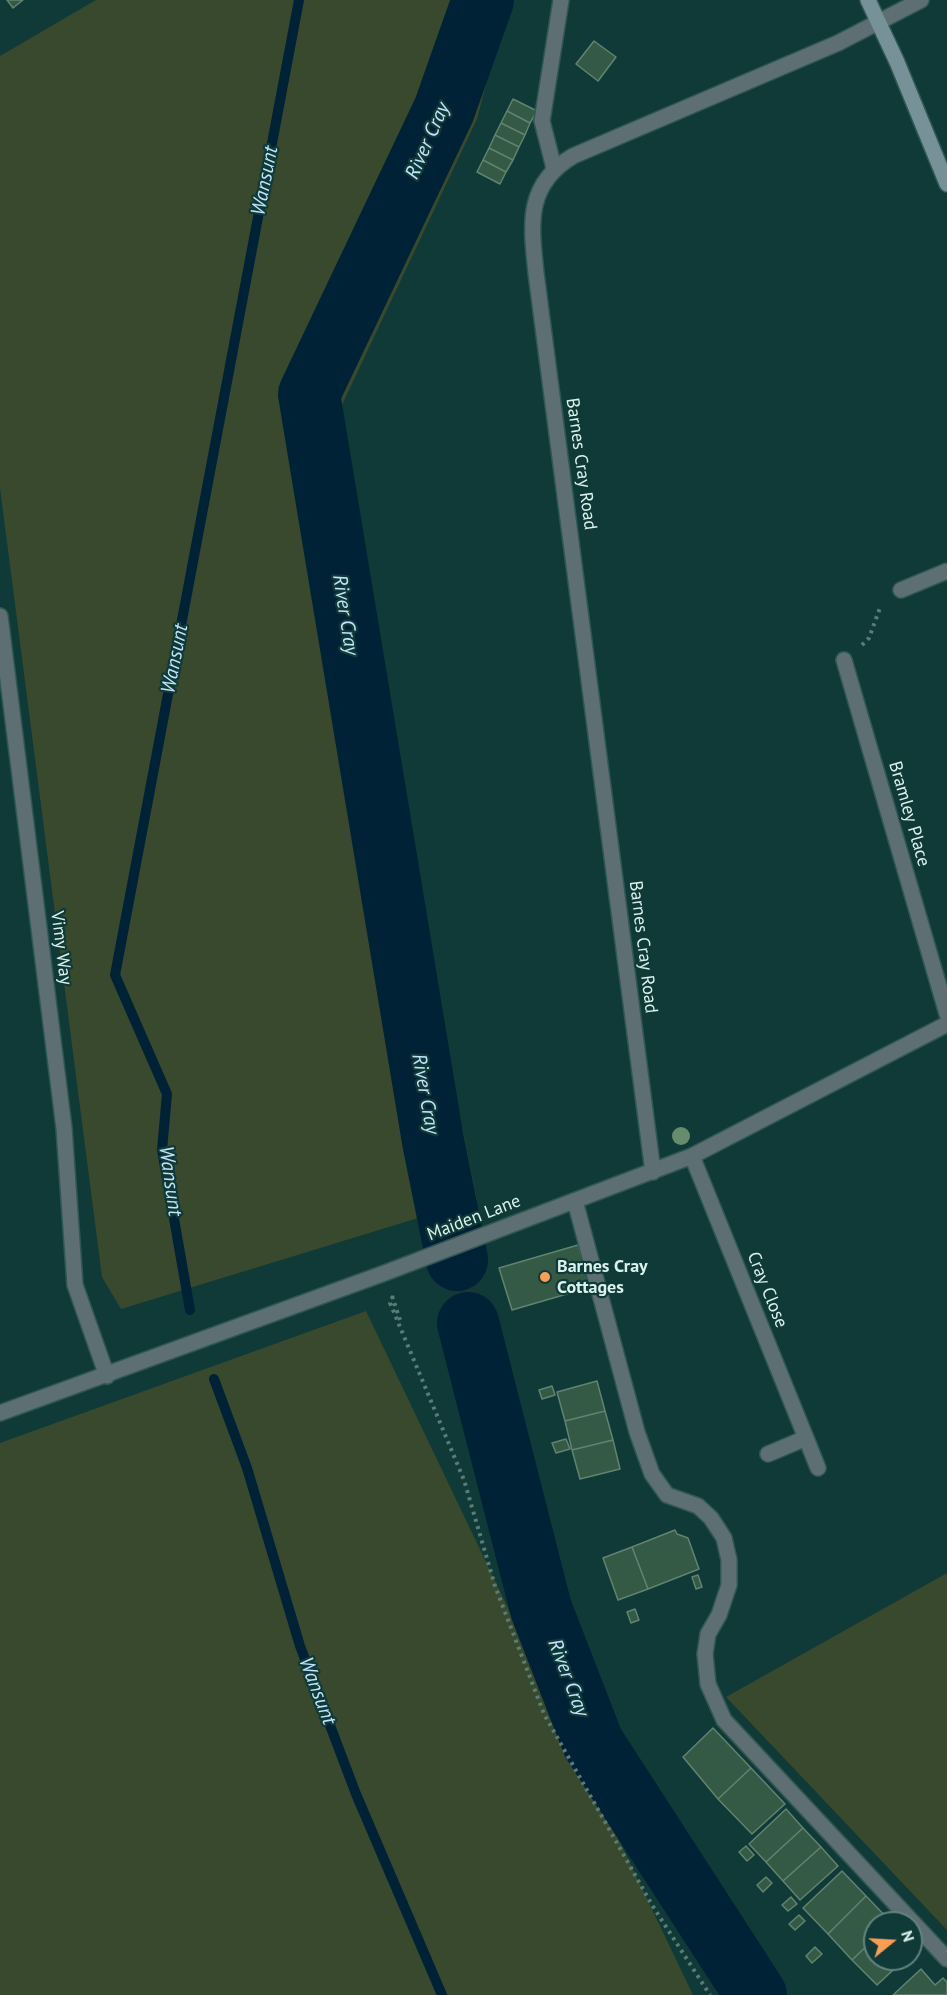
<!DOCTYPE html>
<html>
<head>
<meta charset="utf-8">
<style>
	body { margin:0 }
	#map { position:relative; width:947px; height:1995px; overflow:hidden; background:#103a37; font-family:"PT Sans",sans-serif }
	canvas { display:block }
	.north { position:absolute; left:863px; top:1911px; width:60px; height:60px; box-sizing:border-box; background:#103a37; border:2px solid #618380; border-radius:50%; rotate:72deg; font-size:16px; font-weight:700; line-height:24px; text-align:center; color:#dbf1ed }
	.north::after { content:''; display:block; margin:auto; width:21px; height:27px; background:#fc9d54; clip-path:polygon(50% 0,100% 100%,50% 72%,0 100%) }
</style>
</head>
<body>
<div id="map">
<canvas width="947" height="1995"></canvas>
<div class="north">N</div>
</div>
<script>
const ctx = document.querySelector('canvas').getContext('2d');
ctx.lineJoin = 'round';
function fill(path, color) {
  ctx.fillStyle = color;
  ctx.fill(path, 'evenodd');
}
function trace(path, color, width, dash) {
  ctx.strokeStyle = color;
  ctx.lineWidth = width;
  ctx.lineCap = dash ? 'butt' : 'round';
  ctx.setLineDash(dash || []);
  ctx.stroke(path);
}
function drawText(font, color, halo, rows, align = 'center') {
  ctx.font = font + ' "PT Sans",sans-serif';
  ctx.lineWidth = 4.5;
  ctx.setLineDash([]);
  ctx.textBaseline = 'middle';
  ctx.strokeStyle = halo;
  ctx.fillStyle = color;
  for (const [text, x, y, turn = 0] of rows) {
    ctx.save();
    ctx.translate(x, y);
    ctx.rotate((+turn || 0) * Math.PI / 180);
    ctx.textAlign = isNaN(turn) ? turn : align;
    if (halo) ctx.strokeText(text, 0, 0);
    ctx.fillText(text, 0, 0);
    ctx.restore();
  }
}
const green = new Path2D(`
	M96 0H508L477 119 323 445 477 1200 121 1309 102 1277 0 488V56Z
	M366 1311 693 1995H0V1443Z
	M947 1573V1930L726 1697Z`);
const stream = new Path2D(`
	M190 1310 162 1150 167 1094 115 975 299 0
	M214 1379 247 1468 300 1646 356 1794 442 1995`);
const river = new Path2D(`
	M457 1260 433 1141 309 394 444 110 483 0
	M468 1323 541 1609 593 1743 756 1995`);
const building = new Path2D(`
	M7 0H23L13 8Z
	M594 41 616 57 598 81 576 64Z
	M513 99 537 111 530 123 507 111Z
	M507 111 530 123 525 135 501 123Z
	M501 123 525 135 519 147 495 135Z
	M495 135 519 147 513 160 489 148Z
	M489 148 513 160 506 172 483 160Z
	M483 160 506 172 500 184 477 172Z
	M578 1245 591 1287 512 1310 499 1268Z
	M597 1381 605 1411 565 1421 557 1392Z
	M552 1386 555 1395 542 1399 539 1390Z
	M605 1411 613 1440 572 1450 565 1421Z
	M566 1439 570 1449 556 1453 552 1443Z
	M613 1440 620 1469 580 1479 572 1450Z
	M675 1530 677 1534 688 1538 699 1569 648 1589 632 1547Z
	M632 1547 648 1589 618 1600 603 1558Z
	M698 1575 702 1587 696 1589 692 1577Z
	M635 1609 639 1620 631 1623 627 1612Z
	M713 1728 751 1768 718 1799 683 1757Z
	M751 1768 785 1804 752 1834 718 1799Z
	M786 1809 803 1828 766 1862 749 1844Z
	M803 1828 821 1847 783 1881 766 1862Z
	M746 1846 754 1855 747 1861 739 1852Z
	M821 1847 838 1866 800 1900 783 1881Z
	M842 1871 866 1896 828 1934 803 1908Z
	M766 1877 772 1883 763 1892 757 1885Z
	M866 1896 891 1922 875 1923V1938L852 1960 828 1934Z
	M791 1897 797 1904 788 1911 782 1905Z
	M799 1915 805 1921 795 1930 789 1924Z
	M875 1938V1959H905L877 1985 852 1960Z
	M815 1947 822 1954 812 1963 806 1956Z
	M921 1969 935 1985 943 1978 947 1982V1995H893Z`);
const path = new Path2D(`
	M862 645 869 638 881 605
	M392 1296 400 1320
	M393 1296 390 1303 464 1480 495 1586 544 1714 652 1905 710 1995`);
const service = new Path2D(`
	M554 168 542 121 561 0
	M901 590 947 571
	M0 616 64 1128 75 1285 107 1376`);
const minor = new Path2D(`
	M844 660 947 1014
	M692 1156 806 1438 768 1454
	M653 1172 536 273C531 224 525 185 573 156L838 43 921 0
	M575 1201 637 1432 652 1474 667 1495 698 1506 711 1518 724 1538 729 1560V1585L719 1615 708 1634 705 1654 708 1684 724 1720 947 1959
	M0 1413 382 1274 692 1156 947 1024
	M806 1438 818 1468`);
const secondary = new Path2D(`
	M868 0 897 62 947 184`);
const trees = [
	[681,1136]
];
const markers = [
	[545,1277,6,"#fc9d54"]
];
const streetNames = [
	["Barnes Cray Road",581,464,82],
	["Bramley Place",909,814,74],
	["Barnes Cray Road",643,947,83],
	["Vimy Way",61,948,83],
	["Maiden Lane",474,1218,-21],
	["Cray Close",767,1290,68]
];
const poiNames = [
	["Barnes Cray",557,1267],
	["Cottages",557,1288]
];
const waterNames = [
	["River Cray",428,141,-66],
	["Wansunt",265,181,-79],
	["River Cray",345,615,81],
	["Wansunt",175,659,-79],
	["River Cray",425,1094,80],
	["Wansunt",170,1181,82],
	["River Cray",568,1678,69],
	["Wansunt",317,1691,69]
];
fill(green, '#38492e');
trace(stream, '#002236', 10);
trace(river, '#002236', 62);
fill(building, '#345a46');
trace(building, '#628371', 1.5);
trace(service, '#305754', 18);
trace(minor, '#305754', 18);
trace(secondary, '#305754', 18);
trace(path, '#597c78', 4, [3, 4.5]);
trace(service, '#5e6f73', 15);
trace(minor, '#5e6f73', 15);
trace(secondary, '#769197', 15);
ctx.fillStyle = '#668c6c';
for (const [x, y] of trees) {
  ctx.beginPath();
  ctx.arc(x, y, 9, 0, 2 * Math.PI);
  ctx.fill();
}
for (const [x, y, r, color] of markers) {
  const dot = new Path2D();
  dot.arc(x, y, r, 0, 2 * Math.PI);
  ctx.fillStyle = color;
  ctx.fill(dot);
  trace(dot, '#103a37', 2);
}
drawText('18px', '#dbf1ed', '#103a37', streetNames);
drawText('bold 18px', '#dbf1ed', '#103a37', poiNames, 'left');
drawText('italic 20px', '#c1e5fe', '#103a37', waterNames);
</script>
</body>
</html>
